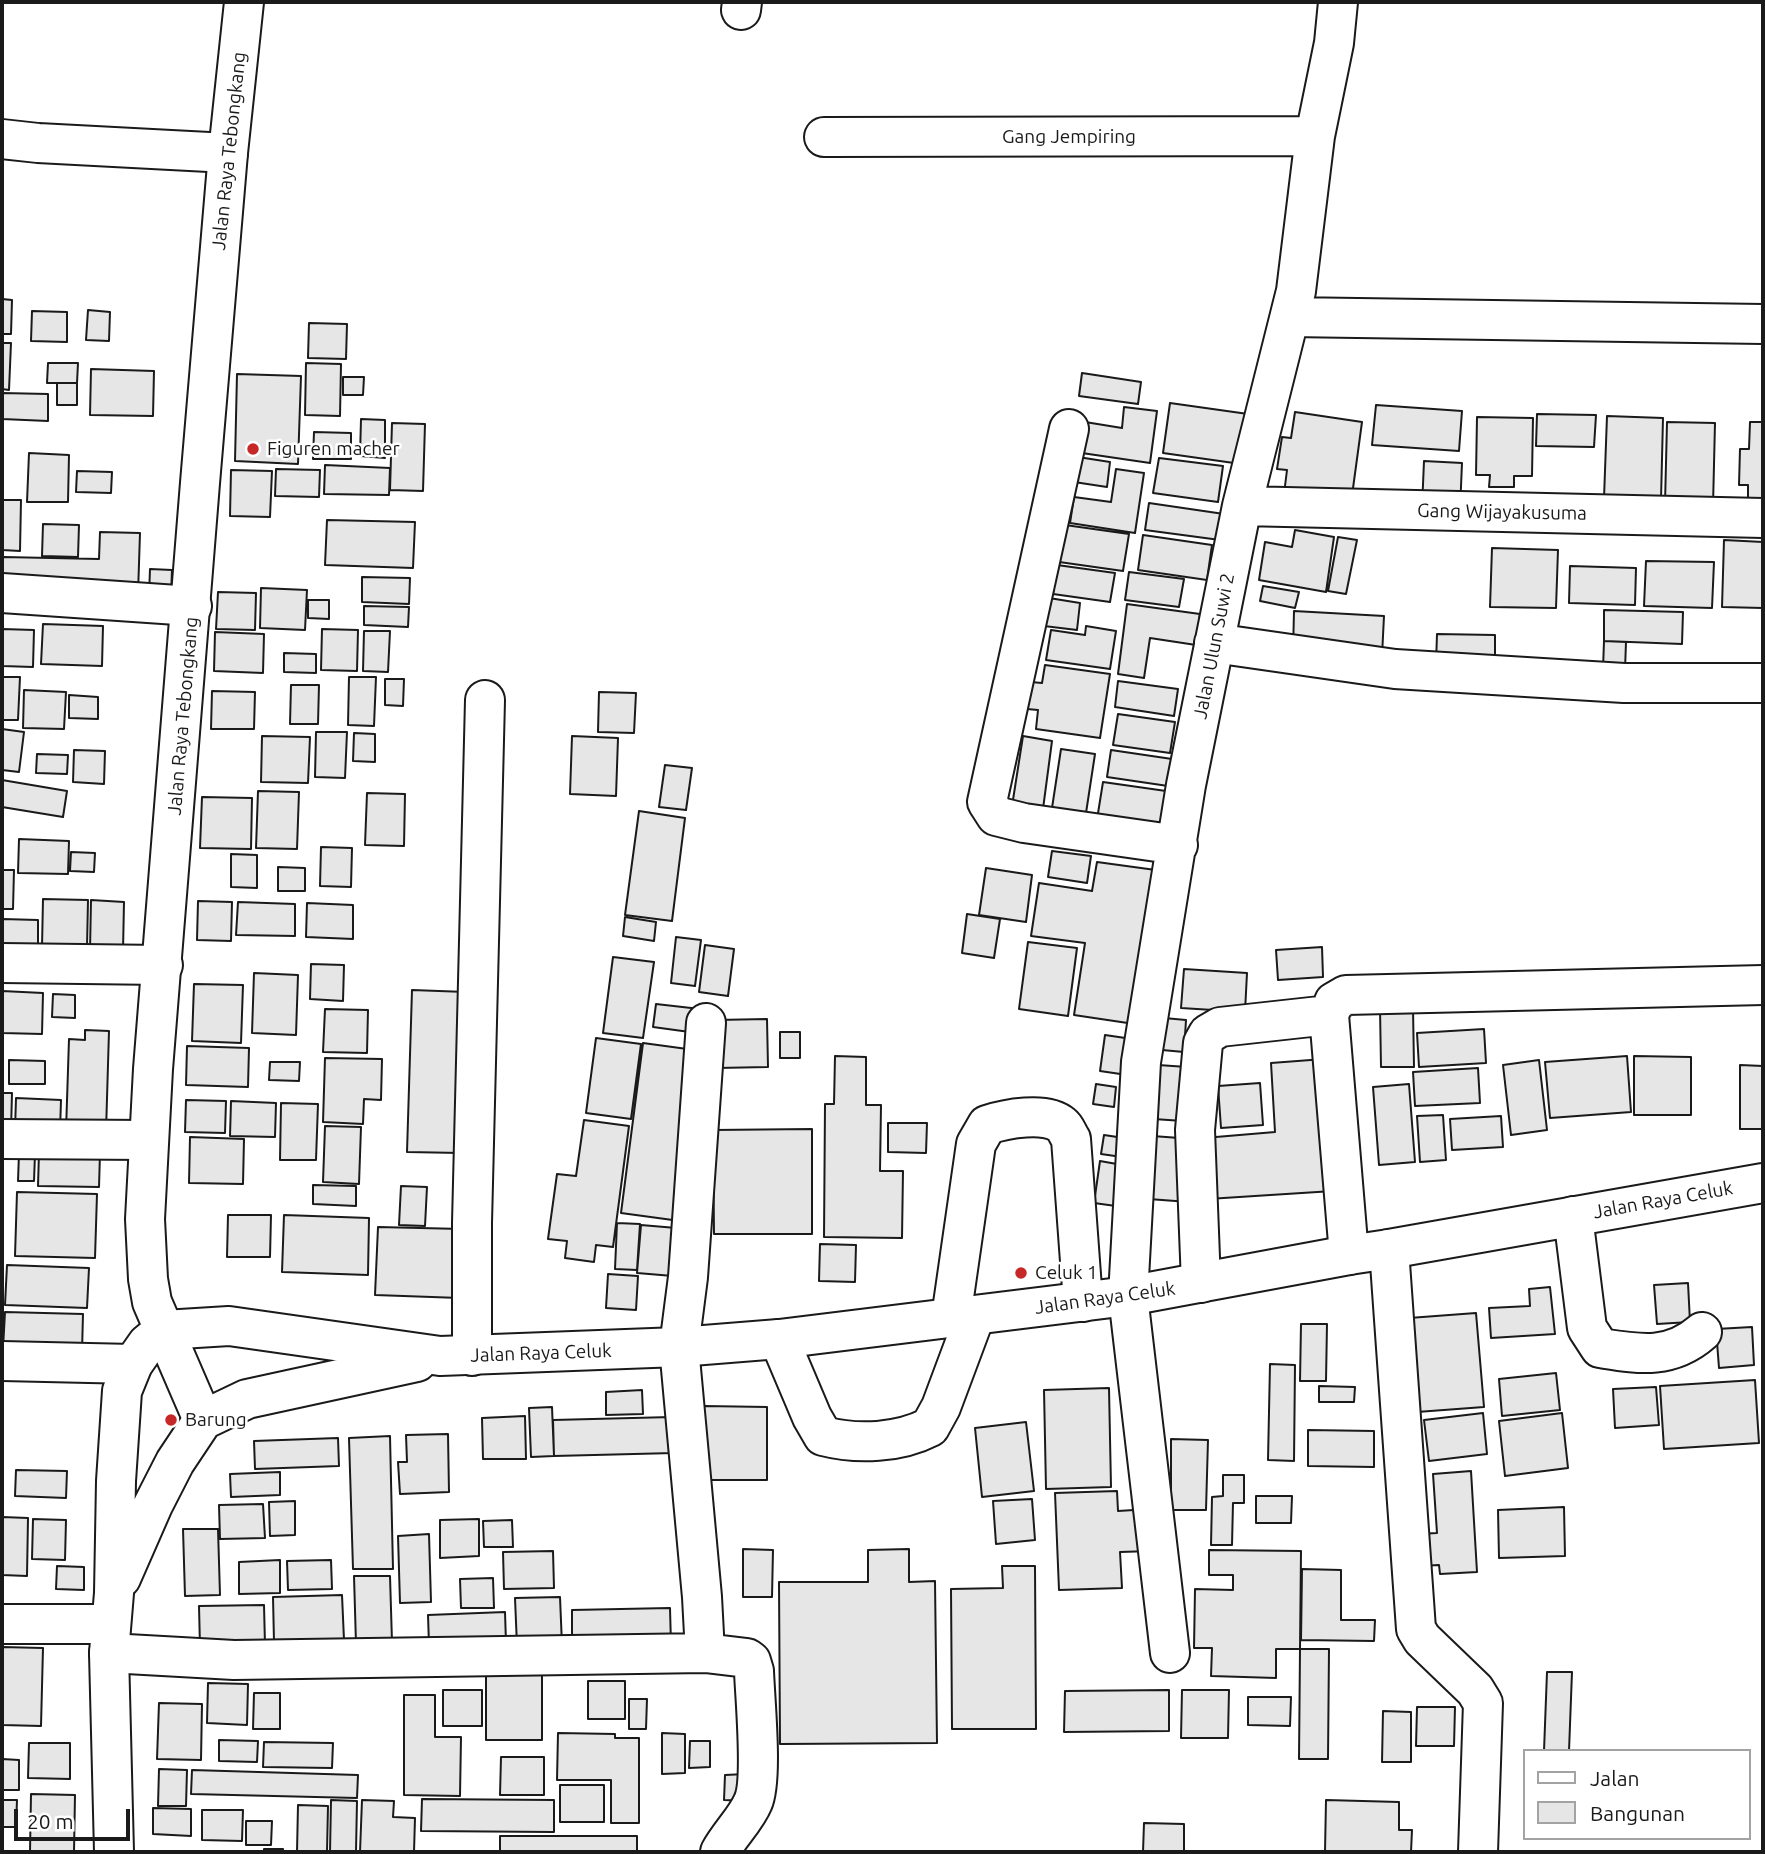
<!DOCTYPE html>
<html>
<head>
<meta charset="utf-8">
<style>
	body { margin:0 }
	#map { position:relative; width:1765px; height:1854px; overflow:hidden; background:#fff; font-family:Ubuntu,sans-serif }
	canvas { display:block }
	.frame { position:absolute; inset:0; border:4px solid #1a1a1a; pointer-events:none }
	.legend { position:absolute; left:1523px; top:1749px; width:228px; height:91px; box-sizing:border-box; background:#fff; border:2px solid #a3a3a3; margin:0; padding:9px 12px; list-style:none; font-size:21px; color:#1a1a1a }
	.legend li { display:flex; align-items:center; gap:14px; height:35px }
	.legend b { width:35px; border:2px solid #a3a3a3 }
	.scale { position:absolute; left:14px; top:1809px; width:116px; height:32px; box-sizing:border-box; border:4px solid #1a1a1a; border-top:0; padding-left:9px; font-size:21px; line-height:24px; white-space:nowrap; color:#1a1a1a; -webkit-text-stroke:5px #fff; paint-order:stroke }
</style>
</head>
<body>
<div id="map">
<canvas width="1765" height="1854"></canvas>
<div class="frame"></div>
<ul class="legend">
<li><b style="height:9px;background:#fff"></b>Jalan</li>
<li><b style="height:19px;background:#e6e6e6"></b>Bangunan</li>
</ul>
<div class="scale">20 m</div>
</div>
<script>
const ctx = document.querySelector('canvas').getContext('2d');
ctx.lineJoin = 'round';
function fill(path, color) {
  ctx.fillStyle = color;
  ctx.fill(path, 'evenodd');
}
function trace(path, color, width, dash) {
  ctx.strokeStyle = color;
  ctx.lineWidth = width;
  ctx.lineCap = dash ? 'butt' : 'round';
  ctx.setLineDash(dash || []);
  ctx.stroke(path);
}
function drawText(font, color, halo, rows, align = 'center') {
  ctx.font = font + ' Ubuntu,sans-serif';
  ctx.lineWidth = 5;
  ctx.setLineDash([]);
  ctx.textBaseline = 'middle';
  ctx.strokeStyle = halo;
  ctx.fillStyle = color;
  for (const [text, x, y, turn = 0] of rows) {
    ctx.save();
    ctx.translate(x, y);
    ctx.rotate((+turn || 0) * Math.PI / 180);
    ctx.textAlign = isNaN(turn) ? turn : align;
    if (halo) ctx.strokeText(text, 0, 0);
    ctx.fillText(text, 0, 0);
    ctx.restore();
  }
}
const building = new Path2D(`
	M2 299 12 300 11 334H2Z
	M88 310 110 312 109 341 86 340Z
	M32 311 67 312V342L31 341Z
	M309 323 347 324 346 359 308 358Z
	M2 343H11L9 390 2 389Z
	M48 363H78L77 383H47Z
	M306 363 341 364 340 416 305 415Z
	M91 369 154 371 153 416 90 415Z
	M1082 373 1141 382 1138 404 1079 396Z
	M237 374 301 376 298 464 235 461Z
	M343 377H364L363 395H343Z
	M57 383H77V405H57Z
	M2 393 48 394V421L2 419Z
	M1170 403 1248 414 1241 464 1163 453Z
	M1376 405 1462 411 1459 451 1372 445Z
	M1124 407 1157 411 1150 463 1075 452 1079 421 1122 428Z
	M1295 412 1362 422 1351 503 1284 494 1287 470 1277 469 1282 437 1291 438Z
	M1537 414 1596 415 1594 447 1536 446Z
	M1607 416 1663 418 1661 500 1604 498Z
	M1477 417 1533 418 1532 476H1514V487H1489L1490 475H1476Z
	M361 419 385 420V458L360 456Z
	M1667 422 1715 423 1713 506 1665 504Z
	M1750 422H1763V509H1748V485H1739L1740 449H1749Z
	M392 423 425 424 423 491 390 490Z
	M314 432 351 433V459H313Z
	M29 453 69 455 68 502H27Z
	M1078 457 1110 462 1107 487 1074 482Z
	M1159 458 1223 466 1218 502 1153 493Z
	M1424 461 1462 463 1460 510 1422 508Z
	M325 465 390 468 389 495 324 494Z
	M276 469 320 470 319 497 275 496Z
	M1116 469 1144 473 1135 533 1070 523 1074 497 1111 502Z
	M231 470 272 471 270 517 230 516Z
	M77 471 112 472 111 493 76 492Z
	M2 500H21L20 551 2 550Z
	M1149 503 1224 514 1220 540 1145 530Z
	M327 520 415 522 413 568 325 565Z
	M43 524 79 525 78 557 42 556Z
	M1058 524 1129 534 1123 571 1052 561Z
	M1295 530 1334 537 1326 592 1259 580 1265 542 1292 547Z
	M100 532 140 533 138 594 2 590 3 557 99 559Z
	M1143 535 1212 545 1207 580 1138 570Z
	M1338 537 1357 540 1346 594 1328 591Z
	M1724 540 1763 542V608L1722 607Z
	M1492 548 1558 550 1556 608 1490 607Z
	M1646 561 1714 562 1712 608 1644 606Z
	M1057 565 1115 573 1110 602 1053 594Z
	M1570 566 1636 568 1635 605 1569 603Z
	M150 569 172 570 171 596H149Z
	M1129 572 1184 579 1179 607 1125 600Z
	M362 577 410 578 409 604 362 602Z
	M1263 586 1299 592 1295 608 1260 601Z
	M261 588 307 590 305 630 260 628Z
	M218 592 256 593 255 630 216 629Z
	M1049 598 1080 603 1077 630 1044 626Z
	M308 600H329V619L308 618Z
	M1127 604 1200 614 1196 645 1150 638 1144 678 1118 674Z
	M364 606 409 607 408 627 364 625Z
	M1604 610 1683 612 1682 644 1604 641Z
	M1294 611 1384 616 1382 656 1293 652Z
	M43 624 103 626 102 666 41 664Z
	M1086 626 1116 631 1110 669 1046 660 1051 630 1085 635Z
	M2 629 34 630 33 667 2 666Z
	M322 629 358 630 357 671 321 670Z
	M364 631H390L388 672 363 671Z
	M215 632 264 634 263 673 214 671Z
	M1437 634 1495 635V665L1436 664Z
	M1604 641 1626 642 1625 670 1603 669Z
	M284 653 316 654V673L284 672Z
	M1045 665 1110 674 1100 738 1036 729 1038 710 1027 709 1031 682 1042 683Z
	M2 677H20L18 720H2Z
	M349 677H376L374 726 348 725Z
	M385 679H404L403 706 385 705Z
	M1118 681 1178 689 1174 716 1115 707Z
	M291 685H319L318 724H290Z
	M24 690 66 692 64 729 23 728Z
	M212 691 255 692 254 729H211Z
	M599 692 636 693 634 733 598 732Z
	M69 695 98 697V719L69 718Z
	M1118 714 1175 722 1170 753 1113 745Z
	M2 729 24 732 19 772 2 770Z
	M316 732H347L345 778 315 777Z
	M354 733 375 734V762L353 761Z
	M262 736 310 737 308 783 261 782Z
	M572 736 618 738 616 796 570 794Z
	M1023 736 1052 741 1041 824 1010 819Z
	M1061 749 1095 754 1086 813 1052 808Z
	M74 750 105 751 104 784 73 782Z
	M1111 750 1172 759 1168 786 1107 777Z
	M37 754 68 755 67 774 36 773Z
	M665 765 692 768 686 810 659 807Z
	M2 780 67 791 63 817 2 807Z
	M1103 782 1173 792 1166 842 1095 832Z
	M258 791 299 792 297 849 256 848Z
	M367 793 405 794 404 846 365 845Z
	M202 797 252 798 251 849 200 848Z
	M639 811 685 818 672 921 625 915Z
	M19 839 69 841 68 874 18 873Z
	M321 847 352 848 351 887 320 886Z
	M1052 851 1091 856 1087 883 1048 877Z
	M71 852 95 853 94 872 70 871Z
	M231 854 257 855V888L231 887Z
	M1097 862 1163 871 1141 1025 1074 1015 1085 943 1031 936 1039 883 1092 891Z
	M278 867 305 868V891H278Z
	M986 868 1032 875 1026 922 979 915Z
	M2 870H14L13 909H2Z
	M43 899 88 900 87 948 42 947Z
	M91 900 124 902 123 951 90 950Z
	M198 901 232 902 231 941 197 940Z
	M238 902 295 904V936L236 935Z
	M307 903 353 905V939L306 937Z
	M967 914 1000 919 994 958 962 953Z
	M625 917 656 922 654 941 623 936Z
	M2 919 38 920V945L2 944Z
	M676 937 701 940 695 986 671 983Z
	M1028 942 1077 948 1068 1016 1019 1009Z
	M705 945 734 949 728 996 699 992Z
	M1322 947 1323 977 1278 980 1276 950Z
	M613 957 654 962 643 1038 603 1033Z
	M311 964 344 965 343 1001 310 999Z
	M1184 969 1247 973 1245 1012 1181 1008Z
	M254 973 298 975 296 1035 252 1033Z
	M194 984 243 985 241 1043 192 1041Z
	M412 990 466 992 461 1153 407 1152Z
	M2 991 43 993 42 1034 2 1033Z
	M53 994 75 995V1018L52 1017Z
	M656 1004 700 1009 697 1033 653 1027Z
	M1380 1008H1413L1414 1067H1381Z
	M325 1009 368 1010 367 1053 323 1052Z
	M1153 1017 1186 1020 1184 1052 1151 1049Z
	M767 1019 768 1067 717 1068 716 1020Z
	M1484 1029 1486 1063 1419 1067 1417 1033Z
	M85 1030 109 1031 106 1132 66 1131 69 1039 85 1040Z
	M780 1032H800V1058H780Z
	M1105 1035 1139 1040 1134 1076 1100 1071Z
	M596 1038 641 1044 631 1119 586 1113Z
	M643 1043 702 1051 680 1221 621 1213Z
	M187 1046 249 1048 248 1087 186 1085Z
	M835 1056 866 1057V1105H881L880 1171H903L902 1238 824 1237 825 1104H834Z
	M1627 1056 1631 1112 1550 1118 1545 1062Z
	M1634 1056 1691 1057V1115H1634Z
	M325 1058 382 1059 381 1100 364 1099 363 1124 323 1122Z
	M1324 1059 1333 1191 1208 1199 1204 1138 1275 1132 1271 1063Z
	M9 1060 45 1061V1084H9Z
	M1539 1060 1547 1130 1511 1135 1503 1065Z
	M270 1062H300L299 1081 269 1080Z
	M1144 1064 1187 1067 1183 1121 1139 1118Z
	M1740 1065 1763 1066V1129H1740Z
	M1478 1068 1480 1103 1415 1106 1413 1072Z
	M1260 1083 1263 1125 1221 1128 1218 1086Z
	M1096 1084 1116 1087 1114 1107 1093 1104Z
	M1409 1084 1415 1162 1379 1165 1373 1087Z
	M2 1093H12L11 1131H2Z
	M16 1098 61 1100 60 1131 15 1130Z
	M186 1100 226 1101 225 1133 185 1132Z
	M231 1101 276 1103 275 1137 230 1136Z
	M281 1103 318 1104 316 1160H280Z
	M1443 1115 1446 1160 1420 1162 1417 1116Z
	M1501 1116 1503 1147 1452 1150 1450 1119Z
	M584 1120 629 1126 613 1247 596 1245 594 1262 565 1258 567 1241 548 1239 557 1174 576 1176Z
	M888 1123H927L926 1153 888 1152Z
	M325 1126 361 1127 359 1184 323 1182Z
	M812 1129V1234H714L713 1130Z
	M1104 1135 1124 1138 1122 1157 1101 1154Z
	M1139 1135 1193 1139 1189 1202 1135 1198Z
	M190 1137 244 1139 243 1184 189 1183Z
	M39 1152 100 1153 99 1187 38 1186Z
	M19 1153 35 1154 34 1181H18Z
	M1100 1161 1128 1166 1123 1207 1094 1203Z
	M313 1185 356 1186V1206L313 1204Z
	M401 1186 427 1187 425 1226 399 1225Z
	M17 1192 97 1194 95 1258 15 1256Z
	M228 1215H271L270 1257H227Z
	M284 1215 369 1218 368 1275 282 1272Z
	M617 1223 640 1224 637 1270 615 1269Z
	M641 1225 688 1229 685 1277 637 1273Z
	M378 1227 462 1229 460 1298 375 1295Z
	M820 1244 856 1245 855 1282 819 1281Z
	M7 1265 89 1268 87 1308 5 1305Z
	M608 1274 638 1276 636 1310 606 1308Z
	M1688 1283 1690 1322 1657 1324 1654 1285Z
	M1550 1287 1555 1334 1491 1338 1489 1308 1530 1306 1529 1289Z
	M5 1312 83 1314 82 1352 3 1349Z
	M1476 1313 1484 1407 1417 1412 1409 1318Z
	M1301 1324H1327L1326 1381H1300Z
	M1752 1327 1754 1365 1719 1368 1716 1329Z
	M1270 1364 1295 1365 1294 1461 1268 1460Z
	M1556 1373 1560 1410 1502 1416 1499 1379Z
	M1755 1380 1759 1443 1664 1449 1660 1386Z
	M1319 1386 1355 1387 1354 1402H1319Z
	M1656 1387 1659 1425 1615 1428 1613 1389Z
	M1109 1388 1111 1487 1046 1489 1044 1390Z
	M642 1390 643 1414 606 1415V1392Z
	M704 1406 767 1407V1480H703Z
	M552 1407 554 1456 531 1457 529 1408Z
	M1483 1413 1487 1454 1429 1461 1424 1420Z
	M1562 1413 1568 1468 1505 1476 1499 1421Z
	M525 1416 526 1459H483L482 1418Z
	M672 1417 674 1453 554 1456 553 1420Z
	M1026 1422 1034 1491 982 1497 975 1428Z
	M1308 1430 1374 1431V1467L1308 1466Z
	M448 1434 449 1492 400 1494 398 1462H407L406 1435Z
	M390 1436 393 1569H353L349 1438Z
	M338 1438 339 1466 255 1469 254 1441Z
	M1171 1439 1208 1440 1206 1510H1171Z
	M16 1470 67 1471 66 1498 15 1496Z
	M1471 1471 1477 1572 1440 1574 1439 1565 1421 1566 1419 1534 1437 1533 1433 1474Z
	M280 1472V1495L231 1497 230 1474Z
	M1223 1475H1244V1503H1233L1232 1545H1211L1212 1497 1223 1496Z
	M1117 1491 1118 1511 1150 1509 1152 1551 1120 1552 1122 1588 1059 1590 1055 1493Z
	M1256 1496H1292L1291 1523H1256Z
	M1032 1499 1035 1540 996 1544 993 1501Z
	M295 1501V1535L270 1536 269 1502Z
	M263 1504 265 1538 220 1539 219 1505Z
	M1564 1507 1565 1556 1499 1558 1498 1510Z
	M2 1517 28 1518 27 1576 2 1575Z
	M33 1519 66 1520 65 1560 32 1559Z
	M479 1519V1556L440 1558V1520Z
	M512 1520 513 1547H484L483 1521Z
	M183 1529H218L220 1595 185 1596Z
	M429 1534 431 1602 400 1603 398 1536Z
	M743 1549 773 1550 772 1597H743Z
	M909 1549V1582L935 1581 937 1743 780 1744 779 1582H868V1550Z
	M1209 1550 1301 1551 1300 1649H1276V1678L1211 1676 1212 1648H1194L1195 1589 1233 1590V1575H1209Z
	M553 1551 554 1588 504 1589 503 1552Z
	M280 1560V1593L239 1594V1562Z
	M331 1560 332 1589 288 1590 287 1561Z
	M57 1566 84 1567V1590L56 1589Z
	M1002 1566H1035L1036 1729H952L951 1589 1003 1588Z
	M1302 1569 1341 1570V1620H1375L1374 1641 1301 1640Z
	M354 1576H390L392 1642 356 1644Z
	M493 1578 494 1608H461L460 1579Z
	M342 1595 344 1640 274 1642 273 1597Z
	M560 1597 562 1645 517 1646 515 1598Z
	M264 1605 265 1645 200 1647 199 1606Z
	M670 1608 671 1645 572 1647V1610Z
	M505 1612 506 1643 429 1645 428 1615Z
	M2 1647 43 1648 41 1726 2 1725Z
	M1300 1649H1329L1328 1759H1299Z
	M1547 1672H1572L1569 1751H1544Z
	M486 1675H542V1740H486Z
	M588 1681H625V1719H588Z
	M208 1683 248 1684 247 1725 207 1723Z
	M443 1690H482V1726H443Z
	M1169 1690V1731L1064 1732 1065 1691Z
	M1182 1690H1229L1228 1738H1181Z
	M254 1693H280V1729H253Z
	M404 1695H435V1737H461L460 1796 404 1795Z
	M1248 1697H1291L1290 1726 1248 1725Z
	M629 1699H647L646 1729H629Z
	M159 1703 202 1704 201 1760 157 1759Z
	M1417 1707H1455L1454 1746H1416Z
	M1383 1711 1411 1712V1762H1382Z
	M558 1733 615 1734V1738H639V1823H611V1780H557Z
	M662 1733 685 1734V1773L662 1774Z
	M219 1740 258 1741 257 1762 219 1761Z
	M690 1741H710V1767L689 1768Z
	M264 1742 333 1743 332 1768 263 1767Z
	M29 1743H70V1779L28 1778Z
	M501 1757H544V1795H500Z
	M2 1759 19 1760V1790H2Z
	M159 1769 187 1770 186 1806H158Z
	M192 1770 358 1775 357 1798 191 1794Z
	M746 1774 747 1801 724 1800 725 1775Z
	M560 1785H604V1822H560Z
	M31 1794 75 1795 74 1852H30Z
	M422 1799 554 1800V1832L421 1831Z
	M2 1800H17L16 1827H2Z
	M331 1800 357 1801 356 1852H330Z
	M362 1800 394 1801 393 1817 415 1818 414 1852H360Z
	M1326 1800 1399 1802V1830H1412L1411 1852H1325Z
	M298 1805 328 1806 327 1852H297Z
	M153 1808 191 1809V1836L153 1834Z
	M202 1810H243L242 1841 202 1840Z
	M246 1821H272L271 1845H246Z
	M1144 1823 1184 1824V1852H1143Z
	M500 1836H637V1852H500Z
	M264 1849H283V1852H264Z`);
const minor = new Path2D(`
	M741 10 742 2
	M824 137 1315 136
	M2 139 38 143 228 153
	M1290 317 1763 324
	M1069 429 987 802 996 816 1024 823 1178 845
	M1242 506 1763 518
	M2 593 192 606
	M1214 643 1395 669 1624 683H1763
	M2 963 163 965
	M2 1139 148 1140
	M1573 1216 1587 1328 1600 1348C1639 1354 1670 1360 1702 1332
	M1389 1249 1416 1629 1422 1639 1475 1690 1483 1703 1478 1852
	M1349 1255 1329 1015 1334 1002 1346 995 1763 985
	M1201 1283 1195 1130 1203 1043 1208 1034 1220 1027 1329 1015
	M951 1318 976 1144 987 1125C1005 1119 1046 1111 1062 1125 1066 1128 1068 1135 1071 1139L1083 1302
	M779 1339 812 1417 823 1436C858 1445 899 1443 930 1427L941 1407 975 1316
	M472 1356V1223L485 700
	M2 1361 133 1364
	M2 1624H111
	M109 1653 234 1660 705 1653 747 1658 751 1661 754 1671C755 1699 763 1780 753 1802 746 1819 729 1835 720 1852
	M705 1653 702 1597 679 1347 688 1277 706 1023
	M1170 1653 1128 1296 1141 1062 1186 785 1242 506 1296 291 1315 136 1334 43 1338 2`);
const major = new Path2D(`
	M203 1420 152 1302 148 1279 145 1219 153 1069 200 483 228 153 244 2`);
const highway = new Path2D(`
	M121 1578 153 1505 175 1462 203 1420 247 1399 417 1362
	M114 1852 109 1653 114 1593 116 1481 122 1391 133 1364 147 1344 164 1330 229 1326 440 1356 679 1347 779 1339 1128 1296 1349 1255 1389 1249 1763 1183`);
const markers = [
	[253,449,7,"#c62828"],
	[1021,1273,7,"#c62828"],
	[171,1420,7,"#c62828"]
];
const streetNames = [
	["Gang Jempiring",1069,137],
	["Jalan Raya Tebongkang",229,151,-84],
	["Gang Wijayakusuma",1502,512,1],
	["Jalan Ulun Suwi 2",1214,646,-79],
	["Jalan Raya Tebongkang",183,716,-85],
	["Jalan Raya Celuk",1663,1200,-10],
	["Jalan Raya Celuk",1105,1298,-8],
	["Jalan Raya Celuk",541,1353,-2]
];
const poiNames = [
	["Figuren macher",267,449],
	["Celuk 1",1035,1273],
	["Barung",185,1420]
];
fill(building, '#e6e6e6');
trace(building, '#1a1a1a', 2);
trace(minor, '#1a1a1a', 42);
trace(major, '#1a1a1a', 42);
trace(highway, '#1a1a1a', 42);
trace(minor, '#fff', 38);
trace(major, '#fff', 38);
trace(highway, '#fff', 38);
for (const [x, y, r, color] of markers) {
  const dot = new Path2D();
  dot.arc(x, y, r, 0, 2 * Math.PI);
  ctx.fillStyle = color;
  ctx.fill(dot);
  trace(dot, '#fff', 2.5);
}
drawText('19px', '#1a1a1a', '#fff', streetNames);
drawText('19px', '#1a1a1a', '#fff', poiNames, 'left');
</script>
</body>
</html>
